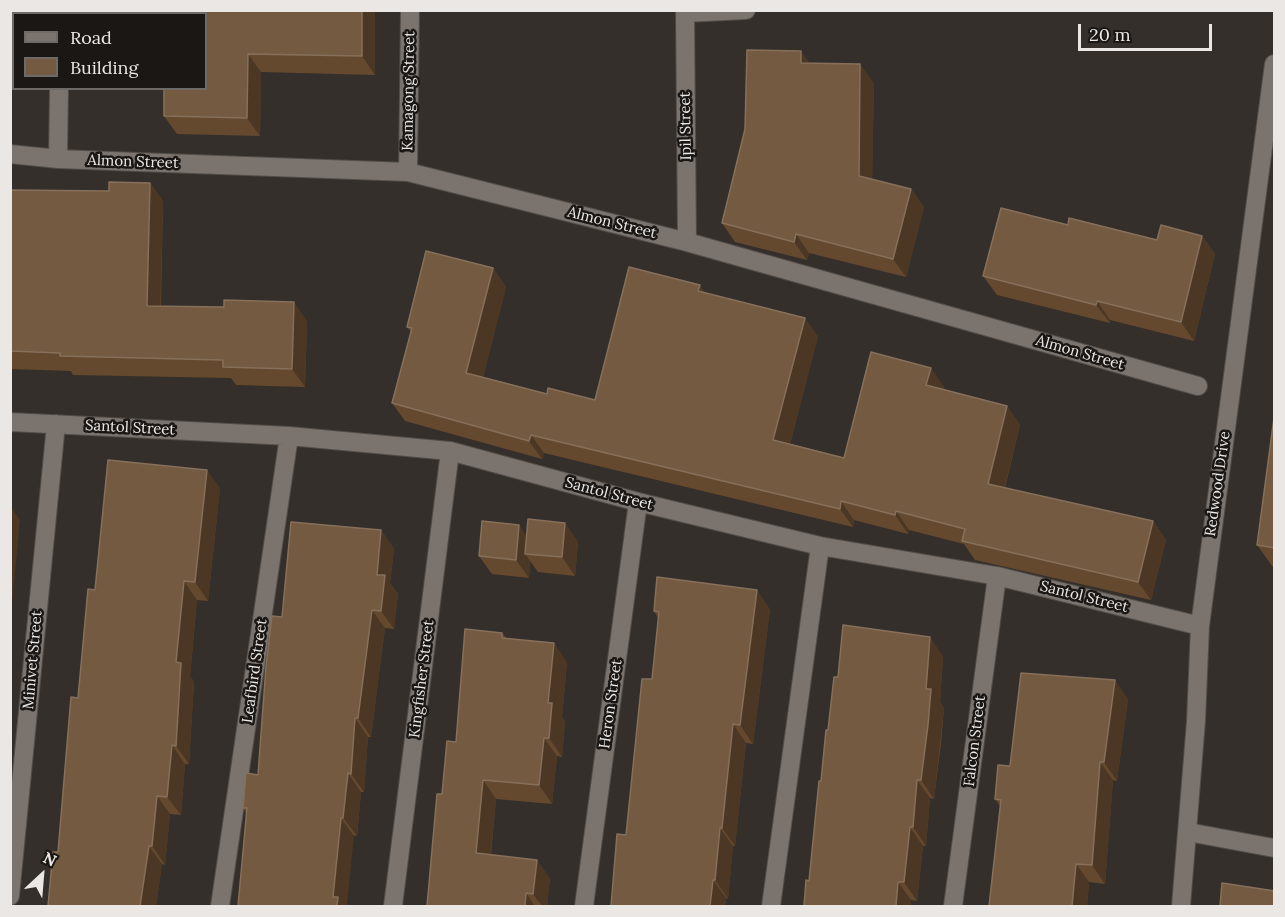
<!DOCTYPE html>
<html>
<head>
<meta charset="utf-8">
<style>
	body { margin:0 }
	#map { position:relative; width:1285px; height:917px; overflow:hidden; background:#342f2a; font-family:Lora,serif }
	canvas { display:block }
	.frame { position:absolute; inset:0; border:12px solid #ebe7e4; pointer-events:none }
	.legend { position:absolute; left:12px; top:12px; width:195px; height:78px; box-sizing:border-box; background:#1a1715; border:2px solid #6e6a68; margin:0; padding:8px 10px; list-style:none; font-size:18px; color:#ebe7e4 }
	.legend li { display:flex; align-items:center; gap:12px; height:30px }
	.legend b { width:30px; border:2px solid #6e6a68 }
	.north { position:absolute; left:12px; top:845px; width:60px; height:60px; -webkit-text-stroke:4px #1a1715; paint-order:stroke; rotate:26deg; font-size:16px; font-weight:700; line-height:24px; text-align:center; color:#ebe7e4 }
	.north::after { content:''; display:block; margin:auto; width:21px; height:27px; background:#ebe7e4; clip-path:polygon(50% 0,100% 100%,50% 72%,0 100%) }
	.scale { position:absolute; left:1078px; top:24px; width:134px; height:27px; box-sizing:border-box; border:3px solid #ebe7e4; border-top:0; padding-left:8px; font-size:18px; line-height:21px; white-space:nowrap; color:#ebe7e4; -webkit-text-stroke:4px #1a1715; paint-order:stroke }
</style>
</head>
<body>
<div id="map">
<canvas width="1285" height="917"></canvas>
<div class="frame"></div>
<ul class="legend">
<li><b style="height:8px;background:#7a736e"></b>Road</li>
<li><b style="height:16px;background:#735a41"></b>Building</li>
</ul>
<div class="north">N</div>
<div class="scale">20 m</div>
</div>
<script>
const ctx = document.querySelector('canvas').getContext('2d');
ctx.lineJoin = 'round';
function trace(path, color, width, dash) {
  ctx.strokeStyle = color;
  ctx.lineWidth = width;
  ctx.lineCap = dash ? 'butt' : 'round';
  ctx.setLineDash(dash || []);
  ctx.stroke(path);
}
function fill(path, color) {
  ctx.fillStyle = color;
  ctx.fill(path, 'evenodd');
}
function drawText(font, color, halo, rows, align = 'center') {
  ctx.font = font + ' Lora,serif';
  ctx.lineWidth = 5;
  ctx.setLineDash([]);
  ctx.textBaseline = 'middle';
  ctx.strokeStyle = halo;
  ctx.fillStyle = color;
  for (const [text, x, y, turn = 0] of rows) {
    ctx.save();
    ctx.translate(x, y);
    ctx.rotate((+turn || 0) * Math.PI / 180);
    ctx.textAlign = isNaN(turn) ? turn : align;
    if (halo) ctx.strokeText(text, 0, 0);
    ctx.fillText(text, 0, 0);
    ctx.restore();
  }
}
const minor = new Path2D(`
	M685 10 687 242
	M685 13 746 10
	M59 14V10
	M10 154 58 159 408 172 687 242 1198 386
	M58 159 59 88
	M408 172 410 10
	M10 422 289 436 450 451 638 502 820 546 997 576 1200 626
	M1188 832 1274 848
	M10 896 56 424
	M220 906 289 436
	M393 906 450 451
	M584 906 638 502
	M771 906 820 546
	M953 906 997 576
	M1181 906 1196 721 1200 626 1274 64`);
const wall = new Path2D(`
	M166 10H375V75L261 72 260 136 177 134 164 116Z
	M810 64 874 83 872 179 911 189 924 207 906 277 809 253 807 260 735 242 722 223Z
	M150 183 163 201 161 306 307 321 305 387 236 385 231 378 73 375 71 371 10 369V190L109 191Z
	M1068 225 1157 240 1202 236 1215 254 1194 341 1110 320V323L997 295 983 276Z
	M493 268 506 287 483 377 547 394 595 400 705 292 818 336 790 444 844 458 944 386 943 390 1007 406 1020 425 1005 488 1153 521 1166 540 1151 600 975 560 964 544 909 530 908 534 854 520 853 527 544 453 542 459 405 421 392 403 411 332 407 327Z
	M1275 410V570L1257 545Z
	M220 488 208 601 197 600 190 676 194 682 189 764H185L181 815 170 814 165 865 162 864 156 906H48L58 852 78 698Z
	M565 523 578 542 575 576 538 572 530 561 529 578 492 574 479 556 519 525 526 536Z
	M381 530 394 549 390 583 398 594 394 629 385 628 371 737H368L364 792H361L357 836 246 813 243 808 258 775 282 617Z
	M770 609 753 744 746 743 735 846H733L728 899 726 898 725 906H611L626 835 652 679 658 618 654 611Z
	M502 633 507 639 567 662 562 717 565 722 562 757 557 756 552 804 496 799 491 855 550 878 547 906H427L442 794 456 742Z
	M943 656 940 702 944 708 941 743 934 799 930 798 926 846H923L917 901 809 881 821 781 828 730 838 677Z
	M1128 699 1117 781 1113 780 1105 884 1089 882 1087 906H989L1000 806 995 799 1010 766Z`);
const shadedWall = new Path2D(`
	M362 10H375V75L362 56Z
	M801 51 814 69 801 63Z
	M248 54 261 72 260 136 247 118Z
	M860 64 874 83 872 194 859 176Z
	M150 183 163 201 160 324 147 306Z
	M911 189 924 207 906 277 893 259Z
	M796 234 809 253 807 260 794 242Z
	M1202 236 1215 254 1194 341 1181 322Z
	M493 268 506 287 479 392 466 373Z
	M700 285 713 304 698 291Z
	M1097 301 1110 320V323L1096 305Z
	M294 302 307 321 305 387 292 369Z
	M805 318 818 336 786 459 773 440Z
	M931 368 944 386 939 404 926 385Z
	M1007 406 1020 425 1001 502 988 484Z
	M531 435 544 453 542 459 529 441Z
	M207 470 220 488 208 601 195 582Z
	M841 501 854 520 853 527 840 509Z
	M10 506 20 520 10 624Z
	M896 511 909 530 908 534 895 515Z
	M1153 521 1166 540 1151 600 1138 582Z
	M565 523 578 542 575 576 562 557Z
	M519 525 532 544 525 554 530 561 529 578 516 560Z
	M381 530 394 549 390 583 398 594 394 629 381 611 377 575Z
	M184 581 197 600 190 676 194 682 189 764 176 746V662Z
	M757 590 770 609 753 744 740 725Z
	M372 610 385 628 371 737 358 718Z
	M930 637 943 656 940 702 944 708 934 799 921 780Z
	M554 643 567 662 562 717 565 722 562 757 549 738 548 703Z
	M1115 680 1128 699 1117 781 1104 762Z
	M355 718 368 737 364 792 351 774Z
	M733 724 746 743 735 846 722 828Z
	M544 738 557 756 552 804 539 785Z
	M172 745 185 764 181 815 167 797Z
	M1100 762 1113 780 1105 884 1092 865Z
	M348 773 361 792 357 836 343 818Z
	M483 780 496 799 489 872 476 853Z
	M917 780 930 798 926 846 913 827Z
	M157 796 170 814 165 865 152 846Z
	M341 818 354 836 347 906H337L333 897Z
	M910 827 923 846 917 901 904 882Z
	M720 828 733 846 728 899 715 880Z
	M149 846 162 864 156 906H140Z
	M537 860 550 878 547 906H542L533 894Z
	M1076 864 1089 882 1087 906H1072Z
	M713 880 726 898 725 906H710Z
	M898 882 911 900V906H896Z
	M526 893 535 906H525Z`);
const building = new Path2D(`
	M166 10H362V56L248 54 247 118 164 116V88H206V14H166Z
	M747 50 801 51V63L860 64 859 176 911 189 893 259 796 234 794 242 722 223 745 129Z
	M109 182 150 183 147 306 224 307V300L294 302 292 369 223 367V360L60 356V353L10 351V190L109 191Z
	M1001 208 1068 225 1069 218 1157 240 1161 225 1202 236 1181 322 1097 301 1096 305 983 276Z
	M426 251 493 268 466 373 547 394 548 388 595 400 629 267 700 285 698 291 805 318 773 440 844 458 871 352 931 368 926 385 1007 406 988 484 1153 521 1138 582 962 541 965 529 896 511 895 515 841 501 840 509 531 435 529 441 392 403 412 328 407 327Z
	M1275 410V548L1257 545Z
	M108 460 207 470 195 582 184 581 176 662 181 663 176 746 172 745 167 797 157 796 152 846H149L140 906H48L53 852H58L71 697 78 698 88 589 95 590Z
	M528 519 565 523 562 557 525 554Z
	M482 521 519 525 516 560 479 556Z
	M291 522 381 530 377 575H385L381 611 372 610 358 718H355L351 774 348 773 343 818H341L333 897H338L337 906H238L247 808H243L246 773 258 775 266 666 272 616 282 617Z
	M657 577 757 590 740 725 733 724 722 828H720L715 880H713L710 906H611L617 834 626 835 642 679H652L659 612 654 611Z
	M843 625 930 637 926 689H931L928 725 921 780H917L913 827H910L904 882H898L896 906H804L806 880 809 881 819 781H821L826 730H828L834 677H838Z
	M465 629 502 633V638L554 643 548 703H552L549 738H544L539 785 483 780 476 853 537 860 533 894 526 893 525 906H427L437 794H442L447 741 456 742Z
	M1021 673 1115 680 1104 762H1100L1092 865 1076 864 1072 906H989L1001 800 995 799 998 765 1010 766Z
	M1222 883 1275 891V906H1220Z`);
const streetNames = [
	["Kamagong Street",409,91,-89],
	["Ipil Street",686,126,-91],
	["Almon Street",133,162,2],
	["Almon Street",612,223,14],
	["Almon Street",1080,353,16],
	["Santol Street",130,428,3],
	["Redwood Drive",1218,484,-82],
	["Santol Street",609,494,15],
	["Santol Street",1084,597,14],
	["Minivet Street",33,660,-85],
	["Leafbird Street",255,671,-82],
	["Kingfisher Street",422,679,-83],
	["Heron Street",611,704,-82],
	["Falcon Street",975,741,-83]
];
trace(minor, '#524d49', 20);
trace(minor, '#7a736e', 18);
fill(wall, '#65492e');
fill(shadedWall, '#4b3724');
fill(building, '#735a41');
trace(building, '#86705b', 1.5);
drawText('15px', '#ebe7e4', '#1a1715', streetNames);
</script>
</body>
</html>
